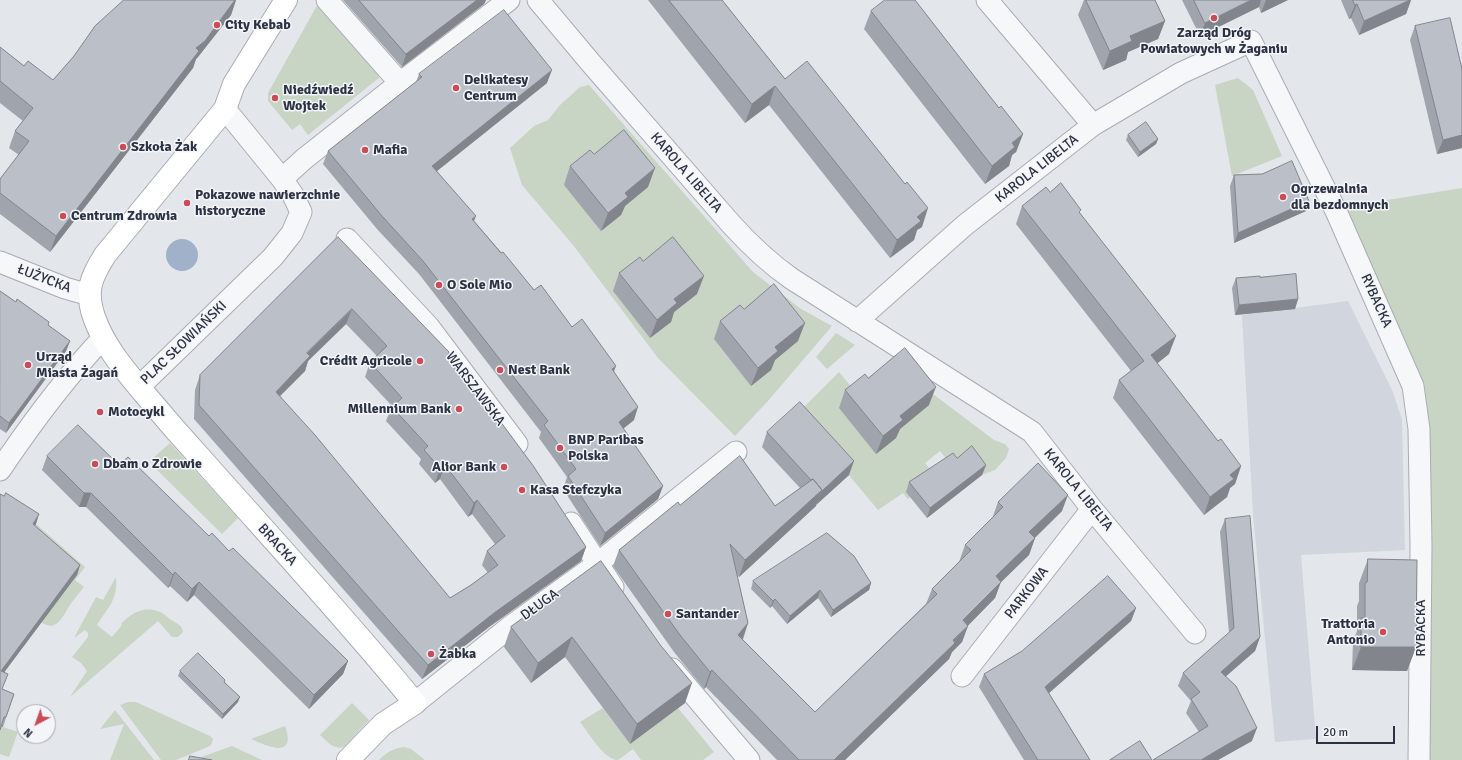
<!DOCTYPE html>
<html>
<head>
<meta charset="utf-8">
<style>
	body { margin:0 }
	#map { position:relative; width:1462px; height:760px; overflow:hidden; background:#e3e6eb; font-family:Signika,sans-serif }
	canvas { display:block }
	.north { position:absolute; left:16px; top:704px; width:40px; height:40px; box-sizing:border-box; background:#f3f5f8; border:1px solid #a3a7b0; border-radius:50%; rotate:221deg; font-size:11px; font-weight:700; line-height:16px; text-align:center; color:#2b3243 }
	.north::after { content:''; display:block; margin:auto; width:14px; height:18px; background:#cb4c59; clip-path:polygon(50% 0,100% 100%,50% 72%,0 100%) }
	.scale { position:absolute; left:1316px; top:726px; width:79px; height:18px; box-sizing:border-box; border:2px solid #2b3243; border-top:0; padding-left:5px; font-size:12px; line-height:14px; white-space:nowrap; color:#2b3243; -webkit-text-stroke:3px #f3f5f8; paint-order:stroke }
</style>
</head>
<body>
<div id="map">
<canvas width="1462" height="760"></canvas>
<div class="north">N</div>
<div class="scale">20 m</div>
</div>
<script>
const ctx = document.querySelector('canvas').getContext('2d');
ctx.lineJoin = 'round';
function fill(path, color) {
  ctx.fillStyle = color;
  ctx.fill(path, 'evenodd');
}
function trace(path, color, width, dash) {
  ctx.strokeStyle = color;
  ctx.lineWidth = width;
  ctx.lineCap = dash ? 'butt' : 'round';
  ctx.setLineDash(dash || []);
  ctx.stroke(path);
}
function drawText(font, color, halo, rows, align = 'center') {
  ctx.font = font + ' Signika,sans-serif';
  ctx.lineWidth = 3;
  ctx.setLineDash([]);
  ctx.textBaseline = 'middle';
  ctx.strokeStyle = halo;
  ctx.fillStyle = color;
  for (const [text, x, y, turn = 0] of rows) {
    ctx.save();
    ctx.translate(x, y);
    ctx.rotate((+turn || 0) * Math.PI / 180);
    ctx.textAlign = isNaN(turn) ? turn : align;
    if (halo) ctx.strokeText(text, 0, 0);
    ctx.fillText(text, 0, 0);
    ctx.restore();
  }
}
const built = new Path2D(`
	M1348 301 1392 390 1402 419 1405 550 1301 555 1316 739 1275 742 1253 514 1242 315Z`);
const green = new Path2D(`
	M319 2 380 77 308 135 300 124 292 130 268 101V93Z
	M1238 78 1253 90 1282 156 1232 176 1215 85Z
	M589 85 753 272 801 309 832 326 768 401 735 436 658 358 573 245 522 185 510 148 534 126 548 120 560 105 580 87Z
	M1462 188V760H1427L1424 443 1344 207Z
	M836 333 855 345 827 369 816 357Z
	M839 372 854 390 859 392 839 408 917 382 994 440 1005 444 1009 449 1006 458 995 470 982 475 953 467 940 451 925 463 938 479 908 499 903 493 878 510 848 474 794 417Z
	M170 443 238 518 222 534 152 465V459Z
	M36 524 85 567 75 580 84 587C80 592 76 597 72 602 67 608 62 622 54 625 49 627 44 624 39 621L26 539Z
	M116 577C118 600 108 607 97 625L112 637 122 625 121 624C130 614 143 606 157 611 162 612 166 616 170 619 176 623 182 625 183 632L178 637H172L158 621 70 697 87 671 81 663 72 657 88 637V633L85 630 74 638 96 597 103 600Z
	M128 702H136L210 736 213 739 212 743 210 746 176 760H161L120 705Z
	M352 703 369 720 344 747C333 750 328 742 320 735Z
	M603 708 630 744 678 708 714 752 703 760H641L633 749 618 760C604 760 589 733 580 722Z
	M115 710 154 760H110L124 724 100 729Z
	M0 726 18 732 9 757 0 754Z
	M285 726C297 759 268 747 251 739Z
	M232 746 262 760H193Z
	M404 747 411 749 425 760H379C387 752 392 749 404 747Z`);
const water = new Path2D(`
	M166 255a16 16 0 1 1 32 0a16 16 0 1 1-32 0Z`);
const street = new Path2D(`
	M327 0 400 83
	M538 0 590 62 731 224C750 245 769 263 792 279L1032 432 1092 509 1195 633
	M987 0 1093 125
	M282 179 304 159 400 83 509 0
	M347 239 429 327 517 444
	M0 262 65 288 89 295
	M857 321 965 225 1093 125 1181 73 1251 41 1336 211 1413 386 1419 429 1421 546 1419 760
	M139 387 273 257 292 233 301 212 293 195 282 179 225 109
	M0 470C31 424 64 379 103 338
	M571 523 613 587
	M672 669 749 760
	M962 676 1092 509
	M415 703 511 626 597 564 736 452`);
const secondary = new Path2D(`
	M286 0 234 84 225 109 105 255C91 277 85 291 94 317 104 346 124 369 143 392 163 416 184 440 205 463 275 542 348 621 415 703L383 724 348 760`);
const wall = new Path2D(`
	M123 0H236L231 15 198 57 196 59 193 68 50 252 0 214V179L19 155 9 148 15 131 23 121 0 103V47L24 66 53 80 123 1Z
	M343 0H486L484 4 402 67Z
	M648 0H722L785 79 922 227 917 230 914 240 890 258 769 105 745 123Z
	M1084 0H1155L1165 21 1158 39 1128 52 1126 60 1103 70 1078 15Z
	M1182 0H1288L1261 13 1259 7 1200 36Z
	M1341 0H1411L1406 14 1359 35 1351 18 1349 19Z
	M871 11 999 108 1023 134 1016 152 1012 155 1009 166 985 184 864 29Z
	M1415 26 1462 69V148L1437 154 1410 40Z
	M419 74 547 83 437 171 474 221 534 290 572 327 614 371 634 420 623 429 663 486 658 499 600 546 563 489 567 477 539 438 541 432 419 274 377 229 323 164 328 151 416 82Z
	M1128 135 1158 139 1156 144 1138 157 1126 140Z
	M594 154 648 187 625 206 621 215 601 231 564 185 570 166Z
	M1262 174 1309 201 1306 211 1234 243 1230 186 1234 175Z
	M1050 192 1080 213 1169 354 1157 363 1218 441 1241 466 1235 484 1230 488 1227 497 1204 515 1113 398 1119 380 1131 371 1016 224 1022 206Z
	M338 237 447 357 586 547 581 561 489 627 422 679 194 419 195 390 200 375ZM346 324 377 356 370 362 365 377 392 406 386 421 421 459 419 464 435 483 440 479 468 517 472 514 495 544 487 551 482 565 488 573 471 585 450 598 280 396 305 371 308 361Z
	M643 261 697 294 674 312 671 322 650 338 613 291 619 273Z
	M1260 277 1298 299 1295 309 1235 315 1232 288 1236 278Z
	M0 291 70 341 66 351 6 433 0 429Z
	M744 309 798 341 775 360 771 370 751 386 714 339 720 321Z
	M868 378 929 405 900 429 896 438 876 454 839 408 845 390Z
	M767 432 849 475 816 505V506L739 577 737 575 748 623 743 640 815 712 926 604 932 589 959 562 965 545 992 519 998 502 1062 511 1035 538 1029 555 1001 581 995 598 968 625 962 642 952 652 949 659 845 760H777L706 687 704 689 674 652 613 566 619 550 680 505 775 506 800 488 762 447Z
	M47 456 119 465 209 536 229 551 348 661 343 674 309 709 194 595 187 602 170 586 168 588 86 507H79L42 470Z
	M957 458 986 465 982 475 927 518 906 492 909 482Z
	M4 496 39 514 35 526 80 565 77 575 4 672 2 689 14 694 3 727H1Z
	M1225 519 1260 637 1255 651 1226 676 1252 741 1218 760H1153L1199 732 1186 713 1191 701 1178 686 1183 673 1229 633 1220 532Z
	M1368 559 1416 647 1407 671 1352 670 1353 642 1357 631V606L1359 601V583Z
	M601 561 685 703 630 744 565 657 531 683 504 647 511 627Z
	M753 581 871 583 869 590 831 617 818 598 787 624 772 606 770 608 751 589Z
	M1136 608 1131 621 1049 693 1090 760H1024L979 687 984 674Z
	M180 671 225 682 238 702 222 719 178 676Z`);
const shadedWall = new Path2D(`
	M235 0H236L231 15 198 57 196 59 193 68 50 252 56 236 196 48Z
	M477 0H486L484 4 402 67 406 54Z
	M1251 0H1261L1259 7 1200 36 1205 23Z
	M1266 0H1288L1261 13Z
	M1410 0H1411L1406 14 1359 35 1364 21Z
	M1357 4 1351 18 1349 19 1355 5Z
	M1165 21 1158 39 1128 52 1126 60 1103 70 1110 51 1130 36Z
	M552 70 547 83 427 179 432 166Z
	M775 86 769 105 745 123 752 104Z
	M1023 134 1016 152 1012 155 1009 166 985 184 992 166 1012 143Z
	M1462 135V148L1437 154 1443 140Z
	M1158 139 1156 144 1138 157 1140 152Z
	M655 168 648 187 625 206 621 215 601 231 608 213 625 193Z
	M1309 201 1306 211 1234 243 1238 233Z
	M928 208 922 227 917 230 914 240 890 258 897 240 917 217Z
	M476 216 471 229 472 219Z
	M704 276 697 294 674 312 671 322 650 338 657 320 674 299Z
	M1298 299 1295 309 1235 315 1239 305Z
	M352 309 346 324 308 361 305 371 270 406 276 392 307 353Z
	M805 323 798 341 775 360 771 370 751 386 758 368 775 347Z
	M1176 336 1169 354 1144 374 1151 355Z
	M70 341 66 351 6 433 9 423Z
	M616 366 611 379 612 369Z
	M936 387 929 405 900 429 896 438 876 454 883 436 900 416Z
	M638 407 634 420 614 436 619 422Z
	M854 461 849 475 816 505 822 491Z
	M445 465 440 479 435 483 440 468Z
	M986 465 982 475 927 518 930 508Z
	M1241 466 1235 484 1230 488 1227 497 1204 515 1210 497 1230 475Z
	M663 486 658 499 600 546 605 533Z
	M822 490 816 506 739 577 745 560Z
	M84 493H91L86 507H79Z
	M1068 495 1062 511 1023 549 1029 532Z
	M477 500 472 514 468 517 474 503Z
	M39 514 36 524 29 534 33 524Z
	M1035 538 1029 555 990 593 996 576Z
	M586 547 581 561 489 627 422 679 428 665 494 613Z
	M80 565 77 575 0 678 1 671Z
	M175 572 170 586 168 588 173 575Z
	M199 582 194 595 187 602 192 589Z
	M1001 582 995 598 957 637 963 620Z
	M871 583 869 590 831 617 833 610Z
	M820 590 818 598 787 624 790 616Z
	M775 599 772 606 770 608 773 601Z
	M1136 608 1131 621 1040 701 1045 687Z
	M748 623 742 640 738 635Z
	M968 626 962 642 952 652 949 659 845 760H834Z
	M572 637 565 657 531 683 538 663Z
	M1260 637 1255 651 1216 685 1221 672Z
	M1361 647H1416L1407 671 1352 670Z
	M348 661 343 674 309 709 314 695Z
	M712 670 706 687 704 689 710 672Z
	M692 683 685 703 630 744 637 724Z
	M240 697 238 702 222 719 223 714Z
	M1257 728 1252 741 1218 760H1201L1228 744Z`);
const building = new Path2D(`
	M124 0H235L205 41 196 48 199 51 56 236 0 193V179L29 141 15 131 33 108 0 81V47L24 66 28 61 53 80 74 56 95 26Z
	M359 0H477L406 54Z
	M669 0H722L785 79 807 61 905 184 907 182 928 208 917 217 921 221 897 240 775 86 752 104Z
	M885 0H915L999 108 1001 106 1023 134 1012 143 1015 147 992 166 871 11Z
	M1086 0H1155L1165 21 1130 36 1132 41 1110 51Z
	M1194 0H1251L1205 23Z
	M1353 0H1410L1364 21 1357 4 1355 5Z
	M504 10 552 70 432 166 476 216 472 219 501 253 503 252 534 290 541 285 572 327 582 319 616 366 612 369 638 407 619 422 663 486 605 533 568 476 576 469 544 425 548 421 423 261 382 216 328 151 422 77 419 74Z
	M1450 18 1462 69V135L1443 140 1415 26Z
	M1146 122 1158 139 1140 152 1128 135Z
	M624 130 655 168 625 193 628 197 608 213 570 166 590 150 594 154Z
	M1292 161 1309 201 1238 233 1234 175 1262 174Z
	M1061 183 1081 210 1079 212 1176 336 1151 355 1218 441 1221 439 1241 466 1230 475 1234 479 1210 497 1119 380 1144 361 1022 206 1046 187 1050 192Z
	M338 237 449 352 447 357 503 425 534 467 586 547 494 613 428 665 199 405 200 375ZM352 309 387 346 370 362 402 398 392 407 428 446 424 450 440 468 445 465 474 503 477 500 505 536 487 551 498 565 471 585 450 598 315 435 276 392 310 356 307 353Z
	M673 237 704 276 674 299 677 303 657 320 619 273 640 257 643 261Z
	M1296 274 1298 299 1239 305 1236 278 1260 276V277Z
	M774 284 805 323 775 347 778 351 758 368 720 321 740 305 744 309Z
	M0 291 16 302 17 299 49 322 48 325 70 341 9 423 0 416Z
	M905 348 936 387 900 416 903 420 883 436 845 390 865 374 868 378Z
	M800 402 854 461 822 491 821 490H822L813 479 811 480 767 432Z
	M78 425 119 465 128 457 209 536 212 533 229 551 233 548 348 661 314 695 199 582 192 589 175 572 173 575 91 493H84L47 456Z
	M972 446 986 465 930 508 909 482 953 453 957 458Z
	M740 456 775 506 813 479 822 490 745 560 730 544 748 623 738 635 815 712 937 594 932 589 971 550 965 545 1003 507 998 502 1038 463 1068 495 1029 532 1035 538 996 576 1001 582 963 620 968 626 953 640 955 643 834 760H799L712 670 710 672 680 635 619 550 678 502 680 505Z
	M6 493 39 514 33 524 80 565 1 671 8 674 2 689 14 694 6 717H4L0 730V494L4 496Z
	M1250 516 1260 637 1221 672 1236 686 1257 728 1228 744 1201 760H1153L1208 726 1191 699 1200 692 1183 673 1234 628 1225 519Z
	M827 533 854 556 871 583 833 610 820 590 790 616 775 599 773 601 753 581Z
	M1368 559 1417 560 1416 647H1361V618H1365V583L1367 582Z
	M601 561 661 646 692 683 637 724 572 637 538 663 511 627Z
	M1108 576 1136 608 1045 687 1090 760H1038L984 674 1022 651Z
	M198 653 225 680 224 682 240 697 223 714 180 671Z
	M1140 741 1152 760H1110Z
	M190 756 212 760H189Z`);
const markers = [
	[1214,18,4,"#cb4c59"],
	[217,25,4,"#cb4c59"],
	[456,88,4,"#cb4c59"],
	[275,98,4,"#cb4c59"],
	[123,147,4,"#cb4c59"],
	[365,150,4,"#cb4c59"],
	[1283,197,4,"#cb4c59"],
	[187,203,4,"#cb4c59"],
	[63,216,4,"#cb4c59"],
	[439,285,4,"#cb4c59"],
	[420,361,4,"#cb4c59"],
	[28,365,4,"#cb4c59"],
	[500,370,4,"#cb4c59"],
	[459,409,4,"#cb4c59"],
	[100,412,4,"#cb4c59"],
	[560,448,4,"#cb4c59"],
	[95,464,4,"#cb4c59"],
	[504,467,4,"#cb4c59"],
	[522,490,4,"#cb4c59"],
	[668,614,4,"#cb4c59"],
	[1383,632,4,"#cb4c59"],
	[431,654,4,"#cb4c59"]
];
const poiNames = [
	["City Kebab",225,25],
	["Zarząd Dróg",1214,33,"center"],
	["Powiatowych w Żaganiu",1214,49,"center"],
	["Delikatesy",464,80],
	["Centrum",464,96],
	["Niedźwiedź",283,90],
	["Wojtek",283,106],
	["Szkoła Żak",131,147],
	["Mafia",373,150],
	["Ogrzewalnia",1291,189],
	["dla bezdomnych",1291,205],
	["Pokazowe nawierzchnie",195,195],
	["historyczne",195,211],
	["Centrum Zdrowia",71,216],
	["O Sole Mio",447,285],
	["Urząd",36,357],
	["Miasta Żagań",36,373],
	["Crédit Agricole",412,361,"right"],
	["Nest Bank",508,370],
	["Millennium Bank",451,409,"right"],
	["Motocykl",108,412],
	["BNP Paribas",568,440],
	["Polska",568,456],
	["Dbam o Zdrowie",103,464],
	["Alior Bank",496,467,"right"],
	["Kasa Stefczyka",530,490],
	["Santander",676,614],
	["Trattoria",1375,624,"right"],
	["Antonio",1375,640,"right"],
	["Żabka",439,654]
];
const streetNames = [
	["KAROLA LIBELTA",1037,169,-38],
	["KAROLA LIBELTA",686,173,49],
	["ŁUŻYCKA",44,279,21],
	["RYBACKA",1376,301,66],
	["PLAC SŁOWIAŃSKI",184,343,-44],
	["WARSZAWSKA",475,389,53],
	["KAROLA LIBELTA",1078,490,51],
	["BRACKA",277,545,48],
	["PARKOWA",1027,593,-52],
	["DŁUGA",540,605,-36],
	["RYBACKA",1421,628,-90]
];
fill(built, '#d1d5dd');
fill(green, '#c8d4c4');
fill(water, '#9fb2c9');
trace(street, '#a8acb5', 23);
trace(secondary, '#a8acb5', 24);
trace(street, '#f6f7f9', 21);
trace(secondary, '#fff', 22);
fill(wall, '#a0a4ac');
fill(shadedWall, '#82868c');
fill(building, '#babfc8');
trace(building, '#82868c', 1);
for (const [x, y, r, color] of markers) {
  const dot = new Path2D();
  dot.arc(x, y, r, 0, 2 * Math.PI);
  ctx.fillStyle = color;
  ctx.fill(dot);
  trace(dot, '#f3f5f8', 1.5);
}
drawText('bold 14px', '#2b3243', '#f3f5f8', poiNames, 'left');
drawText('14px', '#2b3243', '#f3f5f8', streetNames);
</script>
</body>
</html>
